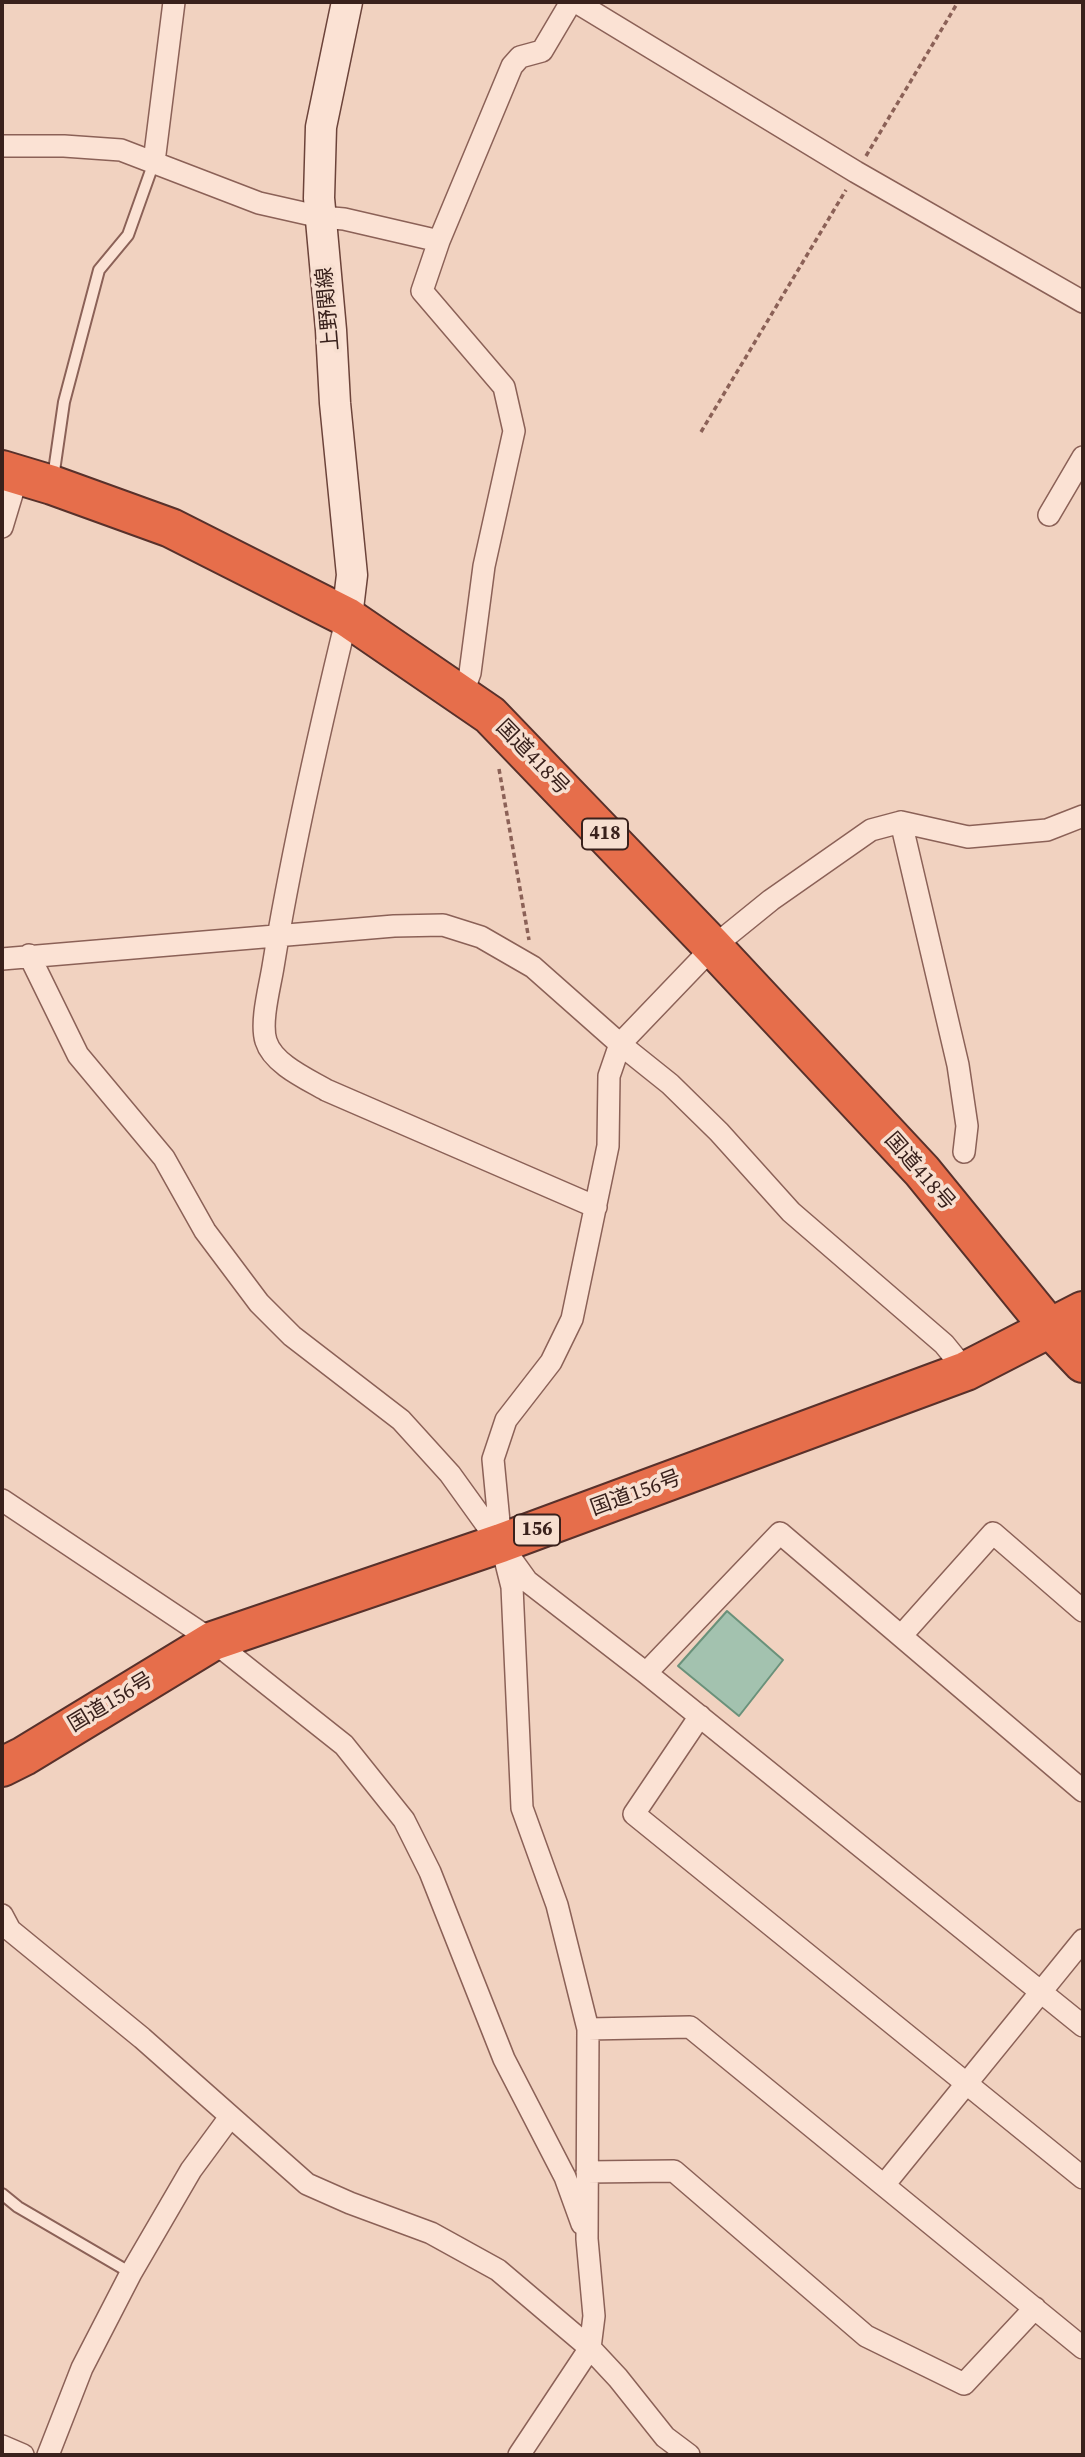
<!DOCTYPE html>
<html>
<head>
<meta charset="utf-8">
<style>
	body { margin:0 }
	#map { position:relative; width:1085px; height:2457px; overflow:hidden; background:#f1d2c0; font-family:"Source Serif 4",serif }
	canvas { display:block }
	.frame { position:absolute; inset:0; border:4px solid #39211c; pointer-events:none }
</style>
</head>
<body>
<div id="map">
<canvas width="1085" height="2457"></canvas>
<div class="frame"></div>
</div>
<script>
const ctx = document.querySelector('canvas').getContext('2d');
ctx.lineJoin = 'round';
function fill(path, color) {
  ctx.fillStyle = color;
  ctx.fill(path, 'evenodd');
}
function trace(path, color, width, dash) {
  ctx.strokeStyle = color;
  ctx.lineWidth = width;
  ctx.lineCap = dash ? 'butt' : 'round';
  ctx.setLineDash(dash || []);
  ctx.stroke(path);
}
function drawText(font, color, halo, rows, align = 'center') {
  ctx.font = font + ' "Source Serif 4","Noto Sans JP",serif';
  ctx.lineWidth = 7;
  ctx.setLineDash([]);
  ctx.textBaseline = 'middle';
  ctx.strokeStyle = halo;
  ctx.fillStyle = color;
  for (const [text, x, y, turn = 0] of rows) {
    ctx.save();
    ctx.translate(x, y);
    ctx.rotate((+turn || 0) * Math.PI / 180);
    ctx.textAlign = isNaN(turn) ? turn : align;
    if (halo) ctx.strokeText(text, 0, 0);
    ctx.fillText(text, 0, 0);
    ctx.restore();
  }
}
const water = new Path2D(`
	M727 1611 783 1660 739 1716 678 1666Z`);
const path = new Path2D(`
	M866 156 958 2
	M701 432 846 190
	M499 769 529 940`);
const lane = new Path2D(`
	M53 478 64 402 99 270 128 235 154 162
	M2 2194 18 2207 131 2273`);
const street = new Path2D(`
	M576 2 856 172 1083 302
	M2 146H64L121 150 259 203 321 217 344 219 439 241
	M154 162 174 2
	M1049 515 1083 457
	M2 527 18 474
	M347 617C319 732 292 850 273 967 270 986 260 1022 266 1041 273 1064 307 1079 326 1090L596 1207
	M462 695 470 673 484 566 514 431 504 387 422 291 439 241 512 66 520 57 542 51 571 2
	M901 822 958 1065 967 1126 964 1152
	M29 955 78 1055 164 1158 205 1231 259 1303 292 1336 401 1420 450 1474 527 1581 646 1673 1083 2026
	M2 959 394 926 443 925 481 937 533 967 620 1044 670 1084 719 1132 791 1212 944 1344 966 1371
	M2 1500 213 1641 344 1745 404 1820 430 1872 504 2059 565 2177 582 2224
	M901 1636 993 1533 1083 1611
	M646 1673 780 1533 1083 1791
	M700 1716 634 1814 1083 2178
	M2 1915 10 1930 142 2038 307 2184 350 2203 431 2233 498 2270 590 2348 618 2378 665 2437 689 2455
	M588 2029 690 2027 1083 2348
	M587 2172 674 2171 866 2336 964 2384 1035 2308
	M884 2185 1083 1940
	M2 2446 23 2455
	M48 2455 82 2368 131 2273 191 2170 230 2117
	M519 2455 590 2348 594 2316 587 2239 588 2029 557 1905 522 1808 512 1587 501 1543 493 1459 506 1420 551 1362 572 1319 608 1146 609 1076 620 1044 713 947 771 900 871 830 901 822 968 837 1047 830 1083 816`);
const secondary = new Path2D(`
	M347 617 352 575 335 403 331 330 319 198 321 127 347 2`);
const highway = new Path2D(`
	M2 470 52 485 171 528 347 617 490 715 713 947 922 1171 1049 1327 1083 1363
	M2 1767 24 1756 213 1641 501 1543 966 1371 1083 1311`);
const shields = [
	[605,834,46],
	[537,1530,46]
];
const shieldNames = [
	["418",605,834],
	["156",537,1530]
];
const streetNames = [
	["上野関線",329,309,-95],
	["国道418号",532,758,46],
	["国道418号",919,1172,49],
	["国道156号",636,1494,-20],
	["国道156号",111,1703,-31]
];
fill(water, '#a3c2af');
trace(water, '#6a917a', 2);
trace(lane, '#8b6157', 14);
trace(street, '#8b6157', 24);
trace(secondary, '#6c433a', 33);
trace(highway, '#58312b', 42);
trace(path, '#8b6157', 3.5, [5, 3.5]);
trace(lane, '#fbe2d4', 10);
trace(street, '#fbe2d4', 21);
trace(secondary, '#fbe2d4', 30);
trace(highway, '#e66e4b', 38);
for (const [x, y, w] of shields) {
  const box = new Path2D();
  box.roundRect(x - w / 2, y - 15.5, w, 31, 5);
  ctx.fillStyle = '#f7dfd0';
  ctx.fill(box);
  trace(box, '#39211c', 2);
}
drawText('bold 19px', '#39211c', null, shieldNames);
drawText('21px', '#39211c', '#f7dfd0', streetNames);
</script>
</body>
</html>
